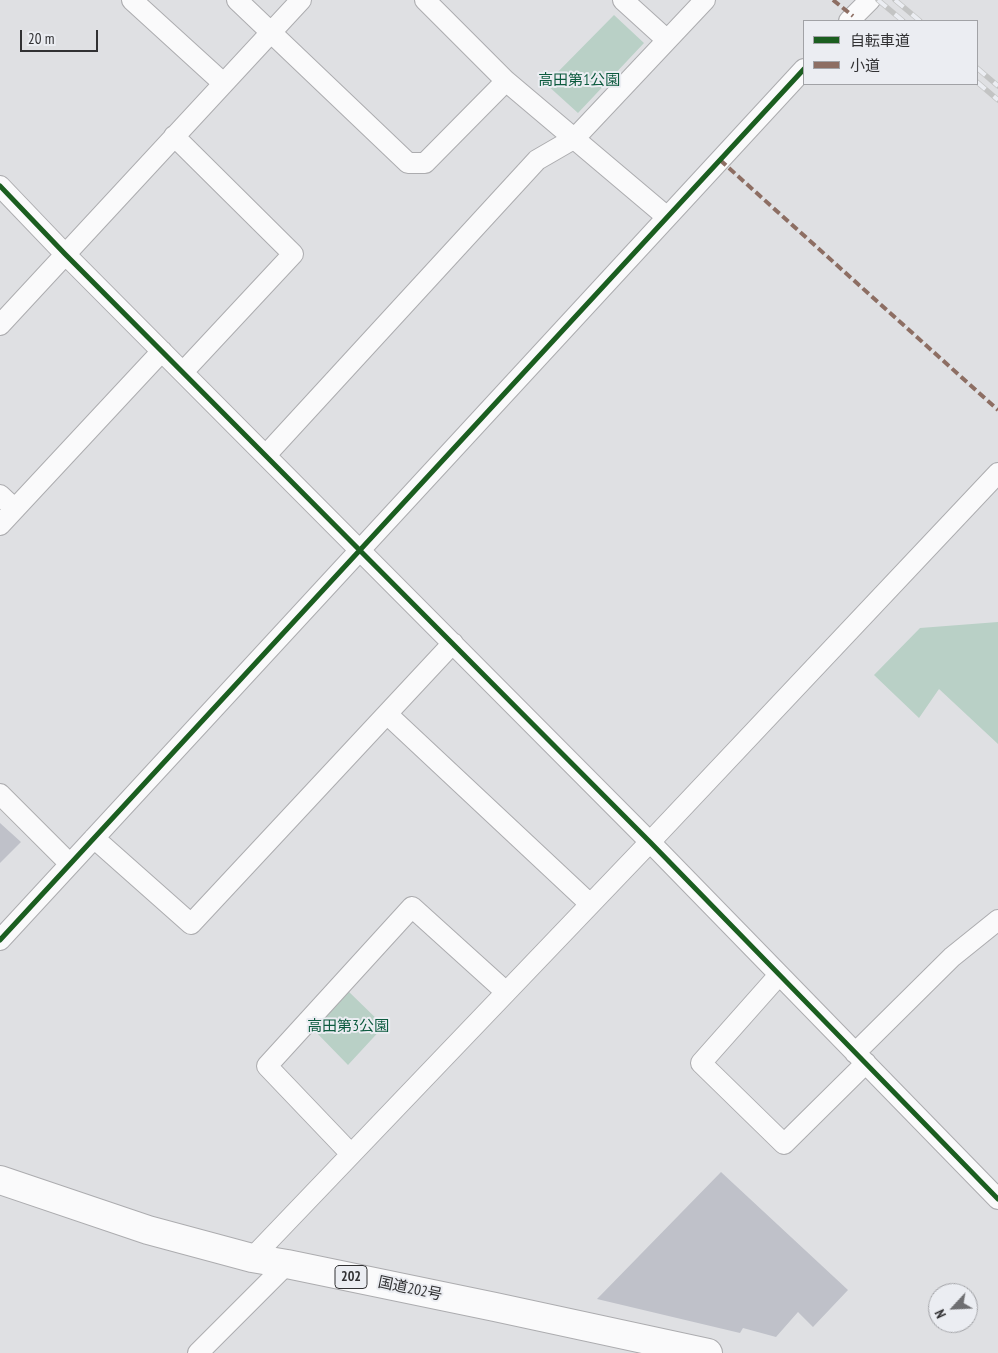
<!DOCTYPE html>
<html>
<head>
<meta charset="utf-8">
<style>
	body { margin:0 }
	#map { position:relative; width:998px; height:1353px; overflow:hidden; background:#dfe0e3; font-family:"PT Sans Narrow","Noto Sans JP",sans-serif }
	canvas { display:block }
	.legend { position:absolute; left:803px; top:20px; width:175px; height:65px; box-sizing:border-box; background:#ebedf2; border:1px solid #a1a2a6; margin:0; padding:6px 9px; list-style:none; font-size:15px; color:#313133 }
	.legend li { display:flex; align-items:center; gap:10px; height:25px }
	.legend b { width:25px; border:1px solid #a1a2a6 }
	.north { position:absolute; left:928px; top:1283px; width:50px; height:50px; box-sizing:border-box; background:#ebedf2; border:1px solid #a1a2a6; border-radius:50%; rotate:245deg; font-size:14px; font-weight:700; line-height:20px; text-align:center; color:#313133 }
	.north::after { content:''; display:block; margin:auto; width:18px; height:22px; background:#6e6e71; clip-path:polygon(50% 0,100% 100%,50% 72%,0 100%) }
	.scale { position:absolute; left:20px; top:30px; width:78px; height:22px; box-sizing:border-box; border:2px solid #313133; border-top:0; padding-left:6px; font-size:15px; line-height:18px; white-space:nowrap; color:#313133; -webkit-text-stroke:4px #ebedf2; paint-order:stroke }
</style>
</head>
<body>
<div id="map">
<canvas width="998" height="1353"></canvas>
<ul class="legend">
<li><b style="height:6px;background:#1b5e20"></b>自転車道</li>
<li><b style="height:6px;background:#8d6e63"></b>小道</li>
</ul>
<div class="north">N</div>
<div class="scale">20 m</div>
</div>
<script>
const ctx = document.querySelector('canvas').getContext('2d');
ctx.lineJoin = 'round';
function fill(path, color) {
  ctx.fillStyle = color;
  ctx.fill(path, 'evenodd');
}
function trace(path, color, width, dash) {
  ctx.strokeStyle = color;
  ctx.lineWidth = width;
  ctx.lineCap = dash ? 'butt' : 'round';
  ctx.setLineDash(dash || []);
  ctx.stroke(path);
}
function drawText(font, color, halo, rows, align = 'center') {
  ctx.font = font + ' "PT Sans Narrow","Noto Sans JP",sans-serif';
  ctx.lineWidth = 4;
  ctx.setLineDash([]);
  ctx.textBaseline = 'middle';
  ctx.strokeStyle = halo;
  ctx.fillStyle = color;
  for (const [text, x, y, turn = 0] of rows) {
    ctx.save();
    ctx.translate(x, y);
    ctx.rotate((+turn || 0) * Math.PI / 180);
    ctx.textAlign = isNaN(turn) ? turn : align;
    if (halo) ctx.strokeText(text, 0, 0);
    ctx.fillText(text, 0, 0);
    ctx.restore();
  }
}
const green = new Path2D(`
	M614 15 644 43 578 113 546 84Z
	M998 622V744L939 689 919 718 874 675 920 628Z
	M346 989 384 1026 348 1065 312 1028Z`);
const building = new Path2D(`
	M0 823 21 842 0 863Z
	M721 1172 848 1290 813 1327 798 1312 776 1337 743 1328 740 1333 597 1299Z`);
const street = new Path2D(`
	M132 0 223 83
	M237 0 408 163H425L506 81
	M425 0 506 81 667 217
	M623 0 667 40
	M849 21 870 0
	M174 136 293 254 183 372
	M0 186 65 254 650 842 998 1199
	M0 325 301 0
	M266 455 537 160 575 138 705 0
	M0 495 15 509
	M0 525 162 351
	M387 714 590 904
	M0 794 70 864
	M94 838 191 924 453 643
	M0 940 804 69
	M779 975 701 1063 784 1144 866 1063
	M855 1053 952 957 998 920
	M351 1154 267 1066 412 907 506 992
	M252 1258 650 842 998 473
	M198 1353 287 1264`);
const highway = new Path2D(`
	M0 1180 148 1230 252 1258 287 1264 495 1307 708 1353`);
const rail = new Path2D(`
	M878 0 903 21
	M895 0 920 21
	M977 68 998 86
	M977 82 998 100`);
const quiet = new Path2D(`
	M833 0 853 16
	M720 160 998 410`);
const cycleway = new Path2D(`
	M0 186 65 254 650 842 998 1199
	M0 940 804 69`);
const shields = [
	[351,1277,32]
];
const shieldNames = [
	["202",351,1277]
];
const parkNames = [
	["高田第1公園",579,81],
	["高田第3公園",348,1027]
];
const streetNames = [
	["国道202号",410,1289,12]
];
fill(green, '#b9d0c6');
fill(building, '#bfc1c9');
trace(street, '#acacaf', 22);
trace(highway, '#acacaf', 30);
trace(street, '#fafafb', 20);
trace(highway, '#fafafb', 28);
trace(rail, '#c3c4c4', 5.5);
trace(rail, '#ebedf2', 4, [11]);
trace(quiet, '#8d6e63', 4, [8, 4]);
trace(cycleway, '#1b5e20', 5);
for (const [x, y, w] of shields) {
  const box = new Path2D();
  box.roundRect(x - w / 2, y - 11.5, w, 23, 4);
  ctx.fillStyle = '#ebedf2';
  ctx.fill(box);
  trace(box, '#313133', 1);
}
drawText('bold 14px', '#313133', null, shieldNames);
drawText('15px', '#0d5b3f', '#ebedf2', parkNames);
drawText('15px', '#313133', '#ebedf2', streetNames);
</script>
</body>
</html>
